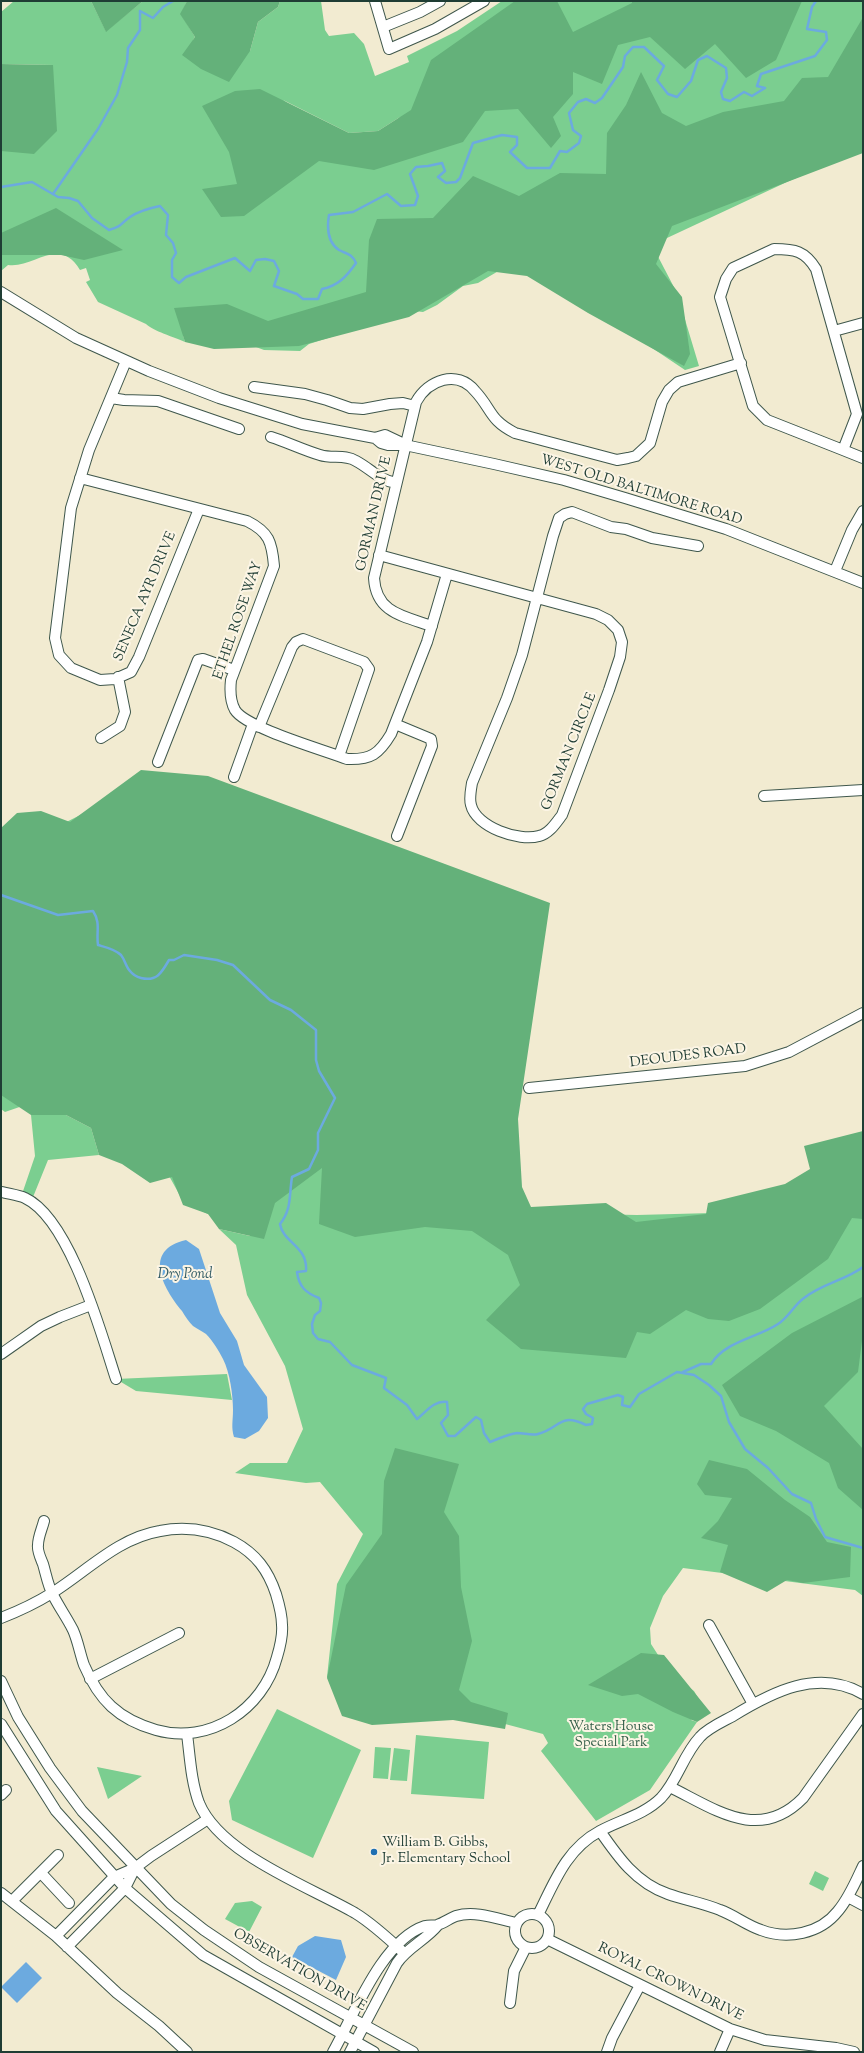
<!DOCTYPE html>
<html>
<head>
<meta charset="utf-8">
<style>
	body { margin:0 }
	#map { position:relative; width:864px; height:2053px; overflow:hidden; background:#f2ebd1; font-family:"Sorts Mill Goudy",serif }
	canvas { display:block }
	.frame { position:absolute; inset:0; border:2px solid #1f3d34; pointer-events:none }
</style>
</head>
<body>
<div id="map">
<canvas width="864" height="2053"></canvas>
<div class="frame"></div>
</div>
<script>
const ctx = document.querySelector('canvas').getContext('2d');
ctx.lineJoin = 'round';
function fill(path, color) {
  ctx.fillStyle = color;
  ctx.fill(path, 'evenodd');
}
function trace(path, color, width, dash) {
  ctx.strokeStyle = color;
  ctx.lineWidth = width;
  ctx.lineCap = dash ? 'butt' : 'round';
  ctx.setLineDash(dash || []);
  ctx.stroke(path);
}
function drawText(font, color, halo, rows, align = 'center') {
  ctx.font = font + ' "Sorts Mill Goudy",serif';
  ctx.lineWidth = 4;
  ctx.setLineDash([]);
  ctx.textBaseline = 'middle';
  ctx.strokeStyle = halo;
  ctx.fillStyle = color;
  for (const [text, x, y, turn = 0] of rows) {
    ctx.save();
    ctx.translate(x, y);
    ctx.rotate((+turn || 0) * Math.PI / 180);
    ctx.textAlign = isNaN(turn) ? turn : align;
    if (halo) ctx.strokeText(text, 0, 0);
    ctx.fillText(text, 0, 0);
    ctx.restore();
  }
}
const green = new Path2D(`
	M14 1H91L106 31 143 1H187L181 14 195 37 193 40 250 51 258 22 278 7 280 1H321L325 30 329 36 354 33 364 44 375 76 409 62 407 56 457 31 502 1H863V150L789 181 652 245 677 293 699 366 685 370 519 259 478 283 463 286 437 305 423 312 414 311 309 344 300 351 264 350 248 344 183 335 185 342C174 337 153 331 146 324L98 302 86 282 90 280 86 268 80 270C59 235 33 269 8 265L1 271V108L53 65 1 64V12ZM283 100 349 133 378 131 400 117 388 130 344 142Z
	M112 799 504 1212 637 1215 863 1209V1596L855 1590 683 1568 663 1596 650 1628 651 1644 669 1672 694 1691 705 1710 691 1720 697 1722 650 1790 596 1821 541 1751 548 1743 543 1734 327 1677 337 1584 363 1534 320 1482 306 1483 235 1473 250 1463H287L303 1429 285 1366 247 1295 236 1245 219 1229 250 1236V1233L184 1203 168 1174 95 1112 63 1092 5 1112 1 1109V855Z
	M31 1115H66L91 1128 99 1155 48 1160 31 1202 21 1197 35 1156Z
	M227 1374 232 1400 136 1391 116 1379Z
	M277 1709 361 1750 313 1858 232 1820 229 1801Z
	M416 1735 489 1742 484 1799 411 1794Z
	M375 1747 391 1748 388 1779 373 1778Z
	M394 1748 410 1750 407 1781 390 1780Z
	M97 1767 142 1776 108 1799Z
	M815 1871 829 1878 823 1891 809 1884Z
	M252 1901 262 1907 249 1932 225 1919 235 1903Z`);
const forest = new Path2D(`
	M91 1H143L106 32Z
	M187 1H280L278 7 258 22 250 51 229 82 201 69 182 55 195 37 180 14Z
	M515 1H557L573 32 632 3V1H802L776 60 746 78 715 44 685 69 650 37 618 45 602 84 573 72V94L553 117 561 136 551 148 518 109 485 111 463 142 374 170 319 161 244 216 221 217 202 189 237 184 229 152 202 106 235 91 260 89 349 133 378 131 411 110 431 60Z
	M862 19 863 153 672 226 656 264 682 297 690 354 684 366 588 313 527 276 488 271 409 317 299 346 214 349 185 342 174 308 227 304 268 321 366 292 369 240 377 219 433 218 473 176 519 196 560 173 606 174 607 133 626 105 641 72 662 113 686 126 723 112 784 101 802 78 828 77Z
	M1 64 53 65 57 131 34 154 1 151Z
	M56 208 123 250 84 260 61 255H1V233Z
	M141 770 208 776 550 903 518 1119 522 1187 531 1207 606 1203 636 1222 706 1214 708 1203 785 1184 810 1169 804 1146 863 1131V1219L852 1218 828 1259 760 1309 729 1321 708 1319 686 1310 650 1334 637 1332 626 1358 521 1349 486 1320 520 1285 508 1255 472 1231 425 1227 355 1237 319 1224 322 1168 275 1203 264 1239 219 1229 208 1214 183 1205 172 1177 150 1183 122 1164 99 1155 91 1128 66 1115H31L1 1095V828L17 813 41 811 70 822Z
	M862 1297 863 1333 858 1372 824 1406 863 1449V1510L838 1488 829 1463 776 1431 740 1416 722 1385 792 1333Z
	M395 1448 459 1464 444 1512 459 1536 461 1587 472 1641 459 1690 471 1702 508 1713 505 1729 453 1720 372 1725 342 1716 327 1678 346 1585 382 1534 384 1481Z
	M709 1460 747 1469 785 1500 810 1517 827 1542 851 1547 850 1577 803 1583 787 1580 767 1592 720 1572 728 1545 701 1538 718 1521 732 1498 705 1495 697 1484Z
	M641 1653 664 1655 711 1713 697 1722 673 1712 638 1694 622 1696 588 1685Z`);
const water = new Path2D(`
	M186 1240 199 1249 220 1313 237 1341 244 1365 267 1397 268 1418 259 1431 245 1439 234 1437C231 1427 233 1421 233 1410 233 1395 230 1373 223 1359 219 1351 213 1341 206 1334 202 1331 197 1329 193 1326 189 1322 185 1316 182 1311 163 1288 142 1250 186 1240Z
	M315 1936 341 1940 346 1957 336 1980 292 1957 298 1946Z
	M26 1962 42 1978 17 2003 1 1987Z`);
const stream = new Path2D(`
	M1 187 32 182 58 197 69 198 78 201 92 218 109 230C123 226 120 224 130 217 139 211 150 208 160 206L168 215 166 235 173 243 176 253 172 260V277L179 283 186 277 235 258 250 271 256 260 265 259 274 261 279 271 274 286 297 294 303 299H318L322 289C338 286 347 276 356 263 352 254 347 254 339 250 327 242 327 227 329 215L353 212 387 194 401 206 415 205 418 196 410 174 416 167 428 166 442 163 445 171 438 177 446 183 456 182 460 178 473 143 502 135 517 137V145L510 152 527 168H550L560 151 567 152 579 143 581 136 573 130 569 113 578 102 586 99 595 103 602 98 623 67 625 56 633 47H644L664 66 657 80 668 94 677 97 691 81 698 60 707 56 726 68 727 78 721 92 723 99 730 101 744 92 752 96 765 88 757 86 761 74 815 56 827 40 826 32 807 29 812 7 816 1
	M53 194 98 129 117 95 127 62 128 48 140 30V11L153 18 163 7 173 1
	M1 895 58 915 93 911C101 923 96 932 98 945 105 947 115 949 121 955 125 960 126 967 130 971 133 975 137 977 141 978 157 982 162 972 169 960H174L184 955 217 960 233 965 270 1000 291 1010 316 1030V1060L319 1071 335 1098 318 1133V1150L309 1169 292 1177C289 1195 292 1209 280 1224 283 1243 308 1246 306 1271L297 1272C299 1287 306 1293 319 1298L321 1303 320 1311 315 1315 312 1324 313 1333 318 1339 330 1342 352 1365 386 1378 384 1388 407 1405 417 1419C426 1412 434 1400 447 1402L448 1415 441 1423 448 1436H455L476 1417 481 1420 484 1433 490 1442C498 1439 508 1434 517 1433 524 1433 532 1436 538 1434 561 1428 559 1412 586 1425L592 1424 593 1418 586 1414 583 1409 587 1404 618 1395 623 1397 622 1405 630 1407 639 1394 677 1372 694 1375 709 1385 721 1396 729 1422 745 1449 768 1468 792 1494 811 1503 816 1519 825 1537 863 1548
	M683 1372 701 1364H711C725 1341 757 1338 778 1324 789 1317 794 1305 804 1298 821 1284 846 1280 863 1267`);
const minor = new Path2D(`
	M375 1 389 49 435 29 484 1
	M383 27 420 12 440 1
	M774 249C795 249 805 251 816 269L857 414 843 450 767 420 753 406 720 297 726 279 733 268Z
	M1 292 76 338 149 371 219 398 302 424 375 438 385 435 404 444
	M834 331 863 323
	M126 361 89 450 71 508 55 638 59 655 71 668 100 680 115 679 131 672 139 657 199 509
	M254 387 305 394 327 400 350 408 363 409 390 404 403 403 415 406
	M111 398 124 400 158 401 239 429
	M271 437C287 442 303 450 320 455 332 459 345 454 356 461 371 469 379 480 396 483
	M375 438 381 443 388 445H405L494 464 564 480 625 498 726 529 863 583
	M843 450 863 458
	M80 478 247 521C269 532 272 542 274 566L231 680C230 689 230 701 235 710 246 728 324 750 347 759 371 760 379 754 391 734L427 642 447 574
	M379 555 596 614 608 620 618 630 622 642 620 657 609 690 562 815C556 823 549 834 539 836 519 842 476 827 471 805 469 799 471 789 472 783L507 698 522 655 553 536 559 518 565 514 572 512 611 527 626 529 652 538 698 546
	M835 571 852 530 863 511
	M432 626C403 616 376 613 374 578L416 402C428 380 457 369 475 391 492 409 489 420 515 433L617 460 628 458 636 456 650 443 662 402 669 390 678 382 741 363
	M395 724 431 739 432 746 397 836
	M259 727 292 647 296 642 303 639 364 662 369 669 339 756
	M101 738 120 726 125 712 118 677
	M158 762 198 660 203 659 234 670
	M234 777 253 724
	M764 796 863 790
	M529 1088 745 1066 789 1052 863 1013
	M2 1192C9 1194 18 1195 25 1198 70 1219 101 1333 116 1379
	M1 1354 41 1326 60 1317 91 1305
	M1 1618C19 1611 36 1603 52 1593 87 1571 118 1538 160 1531 186 1526 211 1530 234 1542 256 1554 268 1570 276 1594 279 1604 282 1614 282 1625 283 1636 280 1647 277 1657 263 1710 209 1745 156 1730 118 1719 99 1700 84 1665 80 1654 78 1641 73 1630 67 1618 59 1607 53 1595 48 1586 46 1574 43 1564 41 1559 37 1551 38 1545 38 1537 42 1529 44 1521
	M709 1625 753 1704
	M90 1679 179 1633
	M1 1681 18 1717 50 1768 82 1811 171 1904 204 1930 259 1967 413 2052
	M1 1724 56 1811 125 1888 203 1955 374 2052
	M187 1734C190 1757 191 1781 199 1803 220 1854 308 1886 355 1913 373 1924 389 1939 404 1953
	M670 1787C715 1809 759 1843 803 1798L863 1714
	M1 1795 6 1790
	M600 1831C618 1857 636 1883 668 1894 685 1900 703 1903 720 1910 734 1915 746 1925 761 1930 787 1940 820 1934 838 1911 849 1898 856 1881 863 1866
	M41 1873 69 1903
	M1 1893 56 1936 117 1993 159 2026 187 2052
	M848 1897 863 1905
	M12 1901 58 1855
	M515 1931a17 17 0 1 1 34 0a17 17 0 1 1-34 0Z
	M538 1915C554 1883 566 1849 600 1831 620 1820 644 1815 661 1798 678 1780 683 1755 700 1737 708 1728 722 1722 733 1716 772 1692 818 1668 863 1694
	M56 1936 114 1877 135 1868 151 1856 208 1819
	M547 1939 730 2029 765 2040 836 2048 854 2052
	M67 1947 125 1888 135 1868
	M510 2003 514 1971 526 1947
	M333 2052C354 2015 382 1940 425 1926 429 1925 433 1926 437 1925 444 1923 450 1918 456 1916 475 1910 498 1919 516 1923
	M350 2052 397 1963C408 1947 426 1940 438 1925
	M607 2052 612 2038 640 1985
	M720 2052 730 2029`);
const markers = [
	[374,1852,4,"#1f6fb2"]
];
const streetNames = [
	["WEST OLD BALTIMORE ROAD",641,491,17],
	["GORMAN DRIVE",375,514,-77],
	["SENECA AYR DRIVE",146,597,-67],
	["ETHEL ROSE WAY",239,621,-71],
	["GORMAN CIRCLE",570,752,-68],
	["DEOUDES ROAD",688,1057,-7],
	["OBSERVATION DRIVE",299,1971,30],
	["ROYAL CROWN DRIVE",670,1983,26]
];
const parkNames = [
	["Waters House",611,1728],
	["Special Park",611,1744]
];
const poiNames = [
	["William B. Gibbs,",382,1844],
	["Jr. Elementary School",382,1860]
];
const waterNames = [
	["Dry Pond",185,1275]
];
fill(green, '#7bce90');
fill(forest, '#64b17a');
fill(water, '#6caadf');
trace(stream, '#6caadf', 2.5);
trace(minor, '#3f574c', 12);
trace(minor, '#fff', 10);
for (const [x, y, r, color] of markers) {
  const dot = new Path2D();
  dot.arc(x, y, r, 0, 2 * Math.PI);
  ctx.fillStyle = color;
  ctx.fill(dot);
  trace(dot, '#fcf5e5', 1.5);
}
drawText('14px', '#1f3d34', '#fcf5e5', streetNames);
drawText('14px', '#36614b', '#fcf5e5', parkNames);
drawText('14px', '#1f3d34', '#fcf5e5', poiNames, 'left');
drawText('italic 15px', '#365e67', '#fcf5e5', waterNames);
</script>
</body>
</html>
